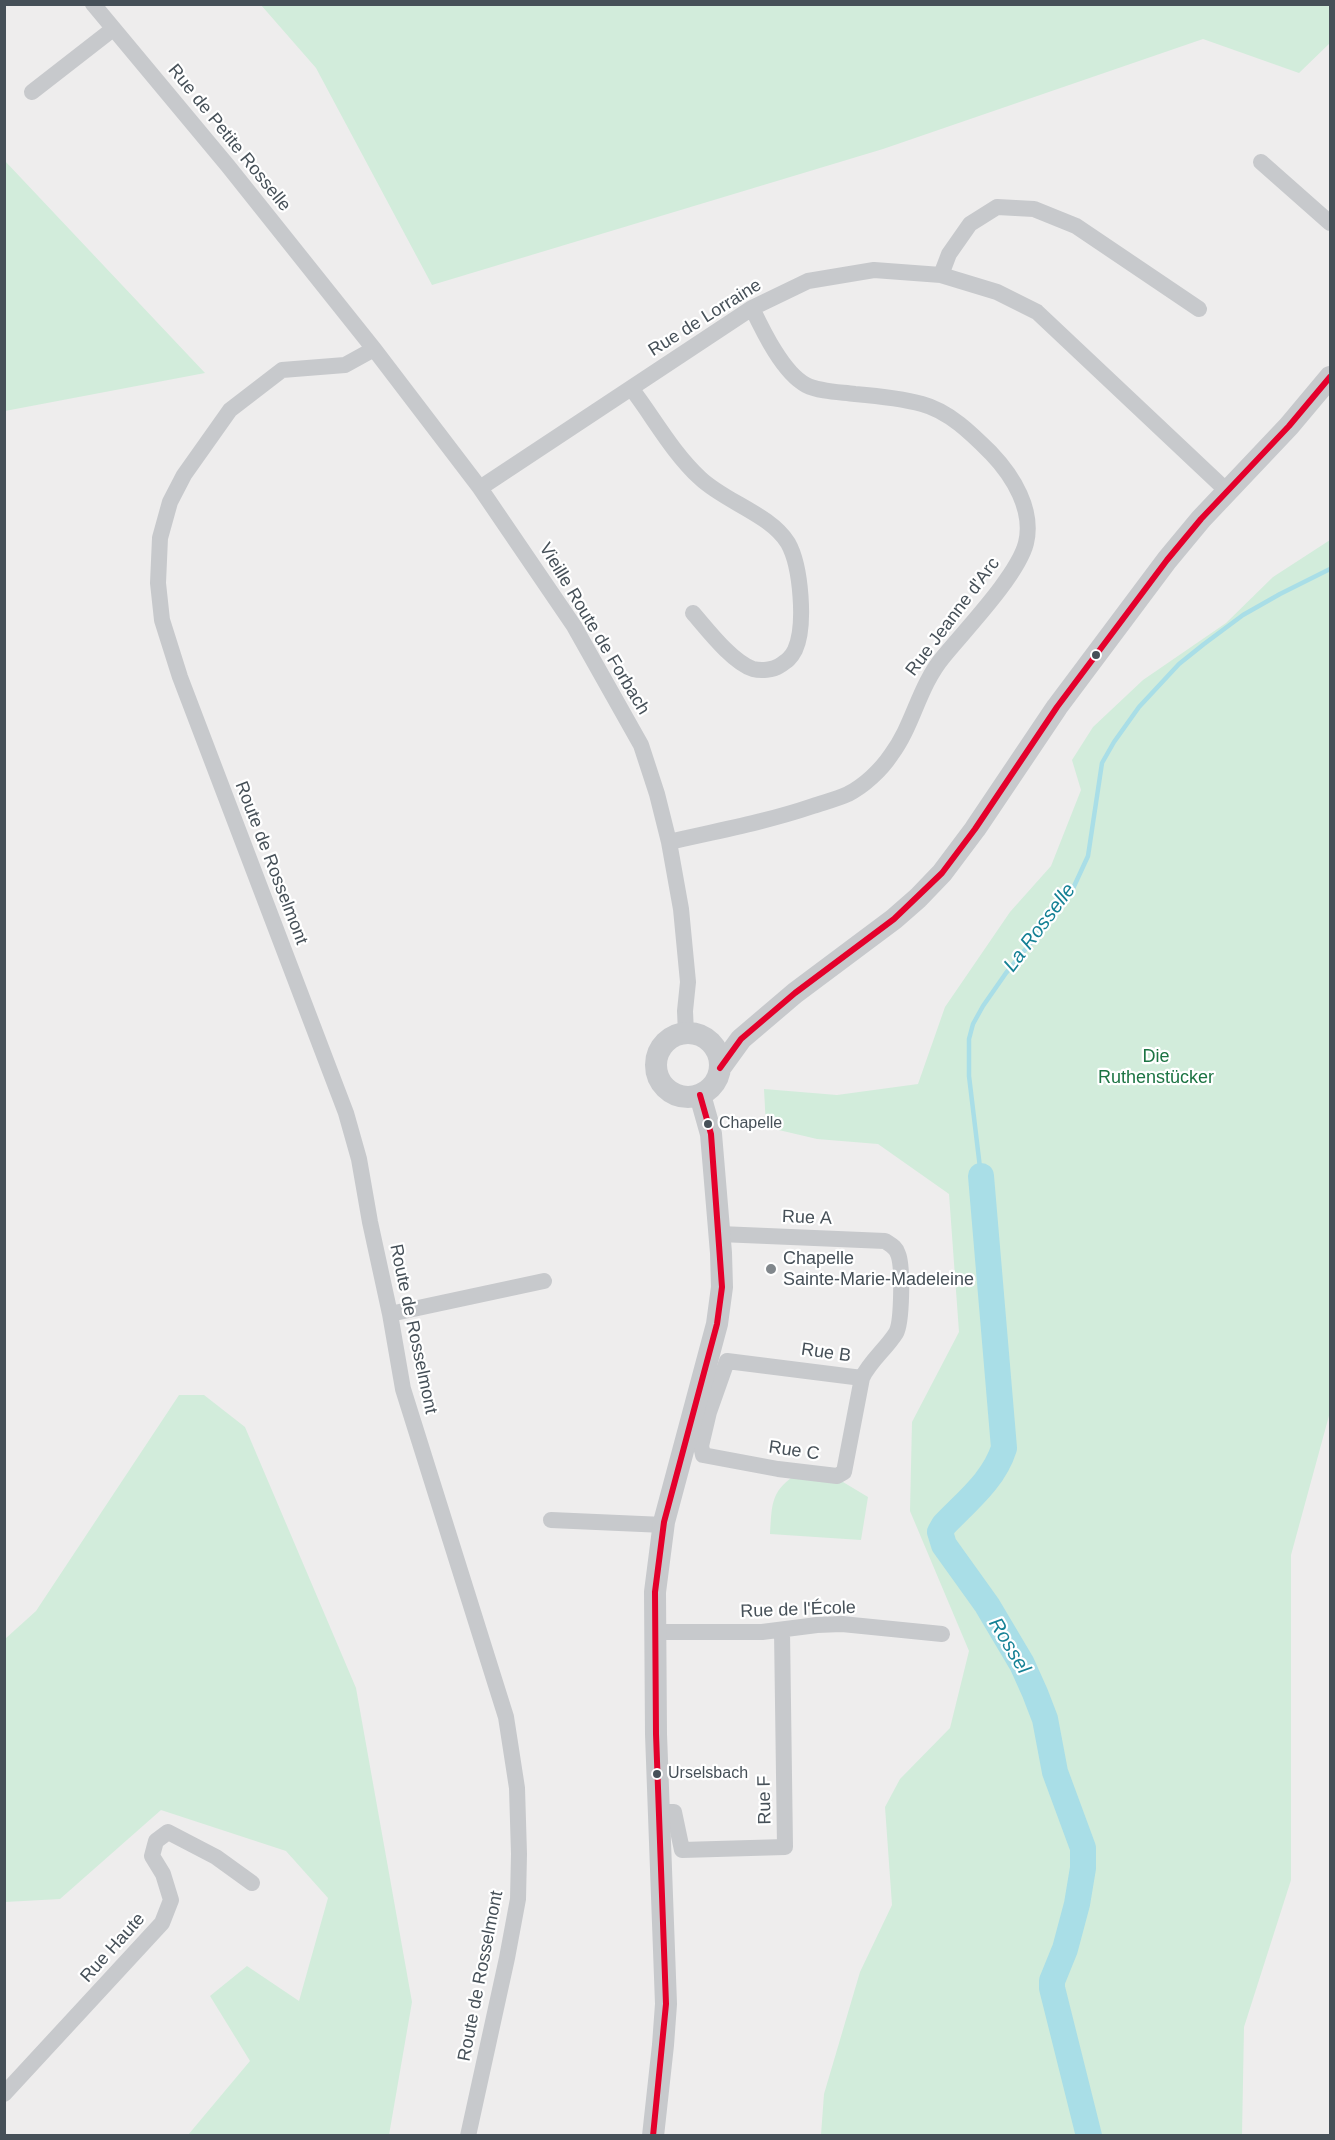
<!DOCTYPE html>
<html>
<head>
<meta charset="utf-8">
<style>
	body { margin:0 }
	#map { position:relative; width:1335px; height:2140px; overflow:hidden; background:#eeeded; font-family:Arial,sans-serif }
	canvas { display:block }
	.frame { position:absolute; inset:0; border:6px solid #465058; pointer-events:none }
</style>
</head>
<body>
<div id="map">
<canvas width="1335" height="2140"></canvas>
<div class="frame"></div>
</div>
<script>
const ctx = document.querySelector('canvas').getContext('2d');
ctx.lineJoin = 'round';
function fill(path, color) {
  ctx.fillStyle = color;
  ctx.fill(path, 'evenodd');
}
function trace(path, color, width, dash) {
  ctx.strokeStyle = color;
  ctx.lineWidth = width;
  ctx.lineCap = dash ? 'butt' : 'round';
  ctx.setLineDash(dash || []);
  ctx.stroke(path);
}
function drawText(font, color, halo, rows, align = 'center') {
  ctx.font = font + ' Arial,sans-serif';
  ctx.lineWidth = 4.5;
  ctx.setLineDash([]);
  ctx.textBaseline = 'middle';
  ctx.strokeStyle = halo;
  ctx.fillStyle = color;
  for (const [text, x, y, turn = 0] of rows) {
    ctx.save();
    ctx.translate(x, y);
    ctx.rotate((+turn || 0) * Math.PI / 180);
    ctx.textAlign = isNaN(turn) ? turn : align;
    if (halo) ctx.strokeText(text, 0, 0);
    ctx.fillText(text, 0, 0);
    ctx.restore();
  }
}
const green = new Path2D(`
	M1330 4V43L1299 73 1203 39 883 149 432 285 316 68 261 5Z
	M5 161 205 373 5 411Z
	M1330 540V1412L1291 1555V1880L1244 2027 1242 2135H821L824 2094 860 1972 892 1905 885 1807 900 1779 950 1728 969 1651 910 1511 912 1422 959 1332 949 1194 878 1144 817 1139 766 1127 764 1089 837 1095 918 1084 945 1007 1010 912 1051 866 1081 790 1072 760 1093 727 1143 680 1226 623 1273 577Z
	M179 1395H204L245 1427 356 1688 412 2002 389 2135H188L250 2061 210 1996 247 1966 299 2001 328 1898 286 1851 161 1810 60 1899 5 1902V1639L36 1611Z
	M794 1476 838 1479 868 1497 861 1540 770 1534C772 1507 770 1492 794 1476Z`);
const stream = new Path2D(`
	M981 1176 969 1076V1039L973 1024 983 1006 1006 973 1070 895 1088 856 1102 763 1114 742 1139 707 1179 664 1204 644 1243 615 1280 594 1330 569`);
const river = new Path2D(`
	M981 1176 1004 1448C994 1480 967 1501 944 1525L940 1532 944 1545 987 1605 1022 1664 1035 1693 1045 1719 1055 1772 1083 1848V1868L1077 1904 1065 1949 1052 1981V1988L1089 2136`);
const minor = new Path2D(`
	M93 4 228 166 374 349 480 488 574 626 641 745 657 794 669 842 681 909 688 982 685 1011 686 1033
	M32 92 113 29
	M1261 162 1330 223
	M941 275 949 254 970 224 997 207 1034 209 1076 226 1199 309
	M374 349 345 365 282 370 230 410 184 475 170 502 160 538 158 583 162 620 180 677 346 1113 359 1159 370 1222 390 1314 403 1389 506 1717 517 1788 519 1854 518 1899 507 1958 468 2136
	M631 388C654 418 672 452 700 478 725 502 770 514 788 543 801 566 806 626 795 650 791 658 787 661 779 666 773 670 761 671 753 669 732 662 707 629 693 613
	M480 488 752 308 808 281 874 270 941 275 997 292 1037 312 1227 491
	M669 842C717 831 766 822 813 806 825 802 837 799 848 794 864 786 881 770 891 755 914 724 918 687 944 656 966 629 1018 575 1026 543 1034 510 1013 476 991 453 972 434 949 411 922 404 900 398 878 396 855 394 839 392 820 392 806 385 783 373 763 331 752 308
	M390 1314 544 1281
	M701 1409 709 1412 701 1446 703 1455 778 1469 837 1476 844 1472 862 1378
	M709 1412 727 1361 862 1378C870 1361 886 1349 896 1333 902 1323 903 1266 898 1254 896 1247 891 1245 885 1241L720 1234
	M551 1520 664 1525
	M655 1632H762L817 1625 842 1624 942 1634
	M659 1812H674L682 1850 785 1847 782 1631
	M4 2094 162 1923 171 1900 163 1874 152 1856 156 1841 168 1832 216 1857 252 1883`);
const secondary = new Path2D(`
	M656 1065a32 32 0 1 1 64 0a32 32 0 1 1-64 0Z
	M720 1068 741 1039 795 993 894 919 918 898 942 873 975 829 1057 707 1167 560 1201 519 1289 426 1330 377
	M653 2136 663 2045 666 2004 656 1734 655 1592 664 1522 717 1324 722 1287 721 1253 711 1134 700 1095`);
const bus1 = new Path2D(`
	M720 1068 741 1039 795 993 894 919 942 873 975 829 1057 707 1167 560 1201 519 1289 426 1330 377
	M653 2136 666 2004 656 1734 655 1592 664 1522 717 1324 722 1287 711 1134 700 1095`);
const markers = [
	[1096,655,5,"#465058"],
	[708,1124,5,"#465058"],
	[771,1269,6,"#81878c"],
	[657,1774,5,"#465058"]
];
const busNames = [
	["Chapelle",719,1124],
	["Urselsbach",668,1774]
];
const streetNames = [
	["Rue de Petite Rosselle",229,138,51],
	["Rue de Lorraine",705,318,-32],
	["Rue Jeanne d'Arc",953,617,-53],
	["Vieille Route de Forbach",594,629,59],
	["Route de Rosselmont",271,863,69],
	["Rue A",807,1218,2],
	["Route de Rosselmont",413,1329,78],
	["Rue B",826,1353,8],
	["Rue C",794,1451,8],
	["Rue de l'École",798,1610,-2],
	["Rue F",765,1800,-91],
	["Rue Haute",113,1948,-48],
	["Route de Rosselmont",481,1976,-79]
];
const parkNames = [
	["Die",1156,1057],
	["Ruthenstücker",1156,1078]
];
const poiNames = [
	["Chapelle",783,1259],
	["Sainte-Marie-Madeleine",783,1280]
];
const waterNames = [
	["La Rosselle",1040,928,-53],
	["Rossel",1009,1646,59]
];
fill(green, '#d2ecdb');
trace(stream, '#a9dee7', 4.5);
trace(river, '#a9dee7', 26);
trace(minor, '#c7c9cc', 16);
trace(secondary, '#c7c9cc', 22);
trace(bus1, '#e4002b', 6);
for (const [x, y, r, color] of markers) {
  const dot = new Path2D();
  dot.arc(x, y, r, 0, 2 * Math.PI);
  ctx.fillStyle = color;
  ctx.fill(dot);
  trace(dot, '#fff', 2);
}
drawText('16px', '#465058', '#fff', busNames, 'left');
drawText('18px', '#465058', '#fff', streetNames);
drawText('18px', '#1c7443', '#fff', parkNames);
drawText('18px', '#465058', '#fff', poiNames, 'left');
drawText('italic 20px', '#158195', '#fff', waterNames);
</script>
</body>
</html>
